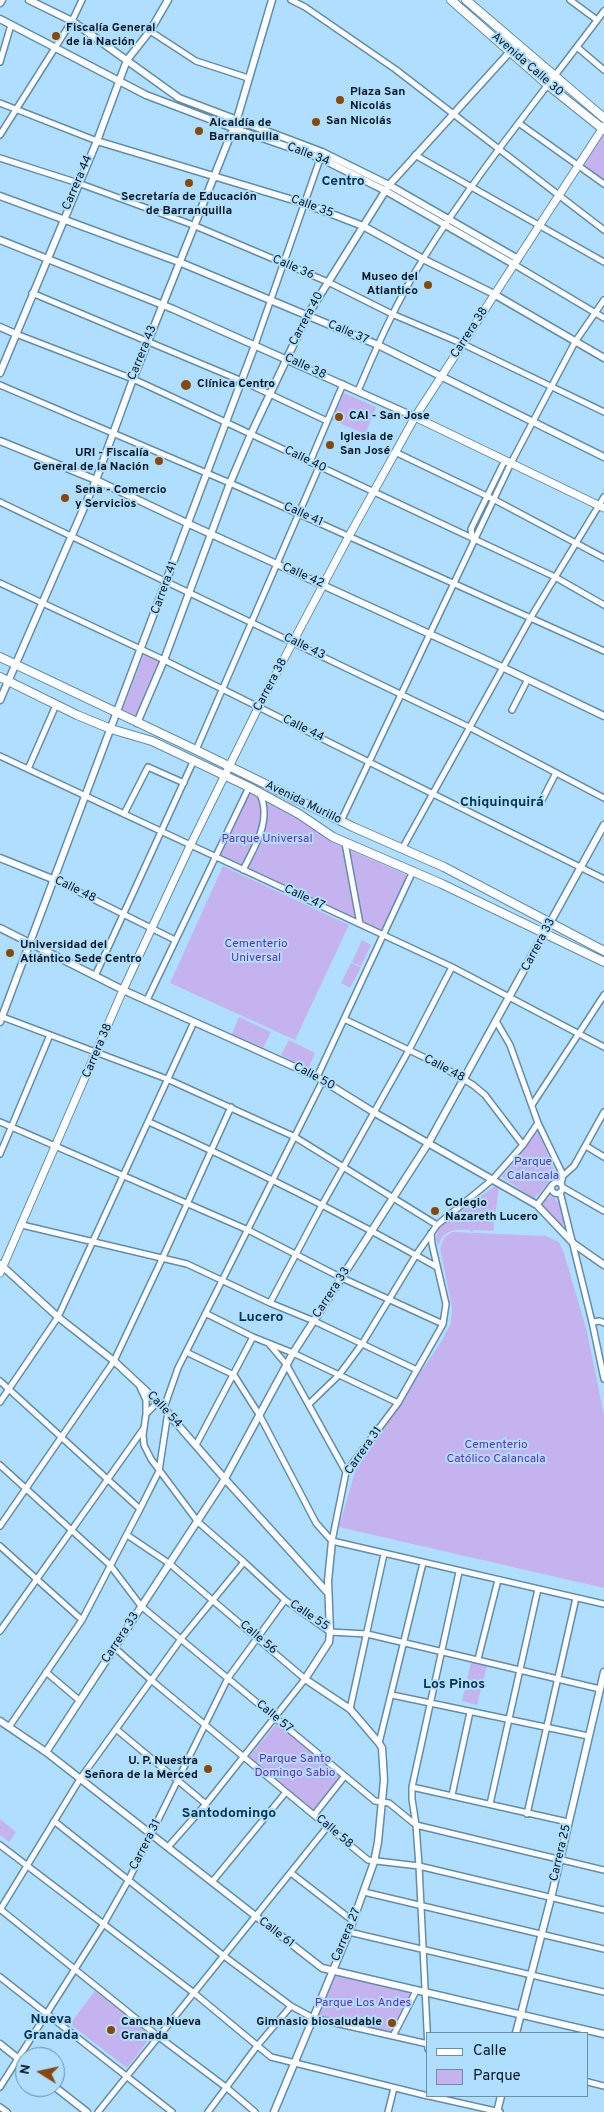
<!DOCTYPE html>
<html>
<head>
<meta charset="utf-8">
<style>
	body { margin:0 }
	#map { position:relative; width:604px; height:2112px; overflow:hidden; background:#b0defe; font-family:Overpass,sans-serif }
	canvas { display:block }
	.legend { position:absolute; left:426px; top:2032px; width:162px; height:65px; box-sizing:border-box; background:#b0defe; border:1px solid #6c8fa6; margin:0; padding:6px 9px; list-style:none; font-size:15px; color:#061823 }
	.legend li { display:flex; align-items:center; gap:10px; height:25px }
	.legend b { width:25px; border:1px solid #6c8fa6 }
	.north { position:absolute; left:15px; top:2047px; width:50px; height:50px; box-sizing:border-box; background:#b0defe; border:1px solid #6c8fa6; border-radius:50%; rotate:280deg; font-size:14px; font-weight:700; line-height:20px; text-align:center; color:#061823 }
	.north::after { content:''; display:block; margin:auto; width:18px; height:22px; background:#864909; clip-path:polygon(50% 0,100% 100%,50% 72%,0 100%) }
</style>
</head>
<body>
<div id="map">
<canvas width="604" height="2112"></canvas>
<ul class="legend">
<li><b style="height:6px;background:#fff"></b>Calle</li>
<li><b style="height:14px;background:#c5b3f0"></b>Parque</li>
</ul>
<div class="north">N</div>
</div>
<script>
const ctx = document.querySelector('canvas').getContext('2d');
ctx.lineJoin = 'round';
function fill(path, color) {
  ctx.fillStyle = color;
  ctx.fill(path, 'evenodd');
}
function trace(path, color, width, dash) {
  ctx.strokeStyle = color;
  ctx.lineWidth = width;
  ctx.lineCap = dash ? 'butt' : 'round';
  ctx.setLineDash(dash || []);
  ctx.stroke(path);
}
function drawText(font, color, halo, rows, align = 'center') {
  ctx.font = font + ' Overpass,sans-serif';
  ctx.lineWidth = 4;
  ctx.setLineDash([]);
  ctx.textBaseline = 'middle';
  ctx.strokeStyle = halo;
  ctx.fillStyle = color;
  for (const [text, x, y, turn = 0] of rows) {
    ctx.save();
    ctx.translate(x, y);
    ctx.rotate((+turn || 0) * Math.PI / 180);
    ctx.textAlign = isNaN(turn) ? turn : align;
    if (halo) ctx.strokeText(text, 0, 0);
    ctx.fillText(text, 0, 0);
    ctx.restore();
  }
}
const green = new Path2D(`
	M604 131V183L581 167Z
	M344 393 376 407 365 434 332 420Z
	M144 654 161 662 137 717 122 711Z
	M248 792 297 818 338 845 407 875 382 932 219 854Z
	M223 866 349 925 295 1040 170 983Z
	M362 940 371 945 361 966 352 962Z
	M351 963 361 967 350 988 341 983Z
	M239 1017 271 1032 263 1048 232 1034Z
	M289 1040 315 1053 308 1069 281 1055Z
	M538 1131 556 1174 534 1199 502 1177Z
	M496 1185 499 1187 493 1231 474 1230 471 1232 470 1230C454 1229 444 1229 438 1246L436 1239 438 1228Z
	M552 1195C559 1200 566 1220 562 1227L542 1208 544 1201Z
	M452 1232 546 1236 559 1242 564 1253 587 1332 604 1415V1588L339 1527 357 1465 368 1445 385 1425 441 1342 451 1323 452 1308 440 1248 444 1238Z
	M471 1662 487 1666 477 1705 462 1701Z
	M277 1723 342 1776 313 1811 248 1758Z
	M0 1819 16 1832 9 1842 0 1835Z
	M334 1974 411 1991 392 2034 316 2016Z
	M95 1991 152 2035 127 2068 70 2024Z`);
const minor = new Path2D(`
	M291 0 305 7 395 69 604 230
	M570 0 597 20
	M150 31 196 61 248 78
	M577 47 604 70
	M0 62 11 25
	M0 103 97 141
	M520 124 604 184
	M0 135 72 21 82 0
	M415 155 604 262
	M0 158 78 183 193 225 328 282 392 314 463 344 604 412
	M515 265 604 318
	M32 293 242 381 327 421
	M16 334 133 379 172 397 555 577 604 605
	M255 345 321 156
	M0 385 230 483 604 651
	M358 391C377 346 397 301 423 259 477 172 543 93 604 11
	M395 452 493 499 604 558
	M310 462 343 384
	M0 502 469 727 604 798
	M473 540 471 529 505 460
	M0 583 164 660 604 879
	M512 710 528 679
	M196 750 319 467
	M0 756 452 967 604 1047
	M28 769 56 705
	M542 800 556 773
	M124 814 148 767 184 783
	M341 821 511 463 575 342 604 300
	M345 843 360 924
	M402 849 531 617 604 497
	M243 870C255 846 273 819 259 792
	M55 880 175 940
	M95 976 193 762
	M147 1000 249 787
	M0 1016 167 1079 295 1137 437 1225
	M344 1019 436 1063 473 1085 485 1095 523 1145
	M496 1021 510 1045 538 1123 563 1175 561 1184
	M317 1077 413 871
	M532 1105 604 995
	M0 1122 248 1230 342 1278 443 1324
	M149 1122C247 1166 343 1214 437 1267
	M586 1146 604 1157
	M0 1154 50 1035
	M556 1182 574 1166 604 1112
	M551.5 1188a5.5 5.5 0 1 1 11 0a5.5 5.5 0 1 1-11 0Z
	M562 1187 604 1211
	M560 1192 592 1322 604 1379
	M537 1205 552 1185
	M22 1225 187 1264 270 1303 314 1321 417 1370
	M270 1303 322 1205 409 1050 452 967
	M207 1314 253 1337 293 1353 398 1403
	M592 1322 600 1321 604 1323
	M269 1344 286 1364 346 1472
	M186 1352 234 1375 260 1416 316 1523 332 1541 604 1604
	M0 1381 140 1509
	M140 1387 146 1400V1414L143 1435 144 1445 151 1459 198 1522 244 1562 285 1600 330 1632 367 1634 600 1689
	M0 1402 58 1317 194 1022
	M309 1404 339 1375 362 1344 416 1255 437 1225 493 1179 523 1145 538 1123
	M164 1408 178 1368 323 1080
	M147 1413 158 1402
	M196 1445 253 1337
	M0 1465 110 1565 141 1606 375 1801 389 1803 416 1825 604 1870
	M0 1526 114 1361 163 1257 231 1107
	M127 1535 170 1564 305 1679 206 1804 168 1847
	M332 1541 346 1472 398 1403 443 1324 446 1304 432 1244 431 1233
	M0 1546 82 1620
	M0 1631 144 1428
	M115 1648 151 1680 368 1860 419 1866 604 1910
	M478 1659 498 1580
	M46 1672 79 1700
	M392 1695 588 1736
	M350 1709 384 1554
	M9 1727 82 1620 140 1509 159 1471 168 1412
	M116 1729 206 1804
	M379 1743 423 1563
	M412 1787 568 1822
	M452 1795 470 1712
	M490 1804 538 1589
	M527 1814 576 1598
	M314 1815 344 1777
	M54 1821 224 1956 291 2006 313 2018 428 2044
	M0 1845 194 1993 271 2057 428 2096
	M291 1873 353 1921
	M212 1882 286 1792
	M364 1892 604 1949
	M0 1909 159 2037 227 2088 255 2112
	M0 1910 80 1779 181 1639 244 1562
	M349 1932 604 1992
	M0 1977 172 2112
	M393 2036 416 1991
	M428 2049 419 1866 416 1825 412 1799V1787L459 1572
	M588 2082 604 2086
	M0 2087 103 1925 128 1881 228 1678 285 1600
	M429 2096 500 2112
	M0 2107 7 2112
	M98 2112 328 1826
	M208 2112 257 2046 291 2006
	M388 2112 394 2088`);
const tertiary = new Path2D(`
	M29 0 72 21 179 98 322 152 389 185 518 259
	M0 3 2 0
	M0 19 146 95 233 128 320 158 386 191 515 265
	M97 141 303 203 363 226 423 259 492 293 604 358
	M0 196 179 262 378 345 604 457
	M0 240 173 309 415 417
	M0 327 16 334
	M0 373 97 141 127 60 150 31 168 0
	M0 441 96 480 189 524 502 667 604 716
	M0 700 96 480 133 379 237 119 272 0
	M137 723 164 660 230 483 251 434 307 316 389 185 517 44
	M0 858 55 880
	M0 928 123 990 317 1077 375 1113 537 1205 574 1244 604 1265
	M0 1022C87 797 171 571 255 345
	M0 1264 58 1317 114 1361 158 1402 225 1479 328 1593
	M0 1721 46 1752 322 1968 604 2034
	M46 1752 223 1482 293 1353 429 1142 604 825
	M516 2033 551 1898 604 1672
	M0 2044 25 2064
	M55 2087 87 2112
	M274 2112 349 1932 374 1862 378 1842 384 1780 382 1748 379 1743 350 1709 305 1679 329 1642 330 1632 328 1581 332 1541
	M497 2112 501 2096`);
const secondary = new Path2D(`
	M415 417 604 508
	M0 1273 123 990 190 846 258 708 349 536 415 417 604 126`);
const primary = new Path2D(`
	M0 657 196 750 353 827 444 867 604 951
	M0 677 77 715 111 729 152 741 249 787 299 814 333 837 442 884 604 962`);
const trunk = new Path2D(`
	M451 0 548 85 604 130
	M466 0 604 118`);
const markers = [
	[56,36,5,"#864909"],
	[340,100,5,"#864909"],
	[316,122,5,"#864909"],
	[199,131,5,"#864909"],
	[189,183,5,"#864909"],
	[428,285,5,"#864909"],
	[186,385,6,"#864909"],
	[339,417,5,"#864909"],
	[330,445,5,"#864909"],
	[159,461,5,"#864909"],
	[65,498,5,"#864909"],
	[10,953,5,"#864909"],
	[435,1211,5,"#864909"],
	[208,1769,5,"#864909"],
	[392,2023,5,"#864909"],
	[111,2030,5,"#864909"]
];
const poiNames = [
	["Fiscalía General",66,29],
	["de la Nación",66,43],
	["Plaza San",350,93],
	["Nicolás",350,107],
	["San Nicolás",326,122],
	["Alcaldía de",209,124],
	["Barranquilla",209,138],
	["Secretaría de Educación",189,198,"center"],
	["de Barranquilla",189,212,"center"],
	["Museo del",418,278,"right"],
	["Atlantico",418,292,"right"],
	["Clínica Centro",197,385],
	["CAI - San Jose",349,417],
	["Iglesia de",340,438],
	["San José",340,452],
	["URI - Fiscalía",149,454,"right"],
	["General de la Nación",149,468,"right"],
	["Sena - Comercio",75,491],
	["y Servicios",75,505],
	["Universidad del",20,946],
	["Atlántico Sede Centro",20,960],
	["Colegio",445,1204],
	["Nazareth Lucero",445,1218],
	["U. P. Nuestra",198,1762,"right"],
	["Señora de la Merced",198,1776,"right"],
	["Cancha Nueva",121,2023],
	["Granada",121,2037],
	["Gimnasio biosaludable",382,2023,"right"]
];
const streetNames = [
	["Avenida Calle 30",527,65,41],
	["Calle 34",308,155,21],
	["Carrera 44",78,183,-67],
	["Calle 35",312,207,20],
	["Calle 36",293,268,23],
	["Carrera 40",307,319,-62],
	["Calle 37",348,333,23],
	["Carrera 38",470,333,-57],
	["Carrera 43",143,353,-68],
	["Calle 38",305,367,25],
	["Calle 40",305,460,26],
	["Calle 41",303,515,24],
	["Calle 42",303,576,24],
	["Carrera 41",165,588,-70],
	["Calle 43",304,647,26],
	["Carrera 38",271,685,-62],
	["Calle 44",303,729,26],
	["Avenida Murillo",303,803,26],
	["Calle 48",75,890,26],
	["Calle 47",304,898,25],
	["Carrera 33",539,945,-62],
	["Carrera 38",98,1051,-67],
	["Calle 48",444,1069,28],
	["Calle 50",314,1077,28],
	["Carrera 33",332,1293,-57],
	["Calle 54",164,1410,47],
	["Carrera 31",364,1451,-55],
	["Calle 55",309,1616,34],
	["Carrera 33",121,1638,-57],
	["Calle 56",258,1638,40],
	["Calle 57",274,1717,40],
	["Calle 58",334,1832,40],
	["Carrera 31",146,1845,-63],
	["Carrera 25",561,1853,-77],
	["Calle 61",276,1933,38],
	["Carrera 27",347,1935,-67]
];
const parkNames = [
	["Parque Universal",267,840],
	["Cementerio",256,945],
	["Universal",256,959],
	["Parque",533,1163],
	["Calancala",533,1177],
	["Cementerio",496,1446],
	["Católico Calancala",496,1460],
	["Parque Santo",295,1760],
	["Domingo Sabio",295,1774],
	["Parque Los Andes",363,2004]
];
const neighbourhoodNames = [
	["Centro",343,182],
	["Chiquinquirá",502,803],
	["Lucero",261,1318],
	["Los Pinos",454,1685],
	["Santodomingo",229,1814],
	["Nueva",51,2020],
	["Granada",51,2036]
];
fill(green, '#c5b3f0');
trace(minor, '#618dab', 8);
trace(tertiary, '#618dab', 9);
trace(secondary, '#618dab', 9);
trace(primary, '#618dab', 10);
trace(trunk, '#618dab', 10);
trace(minor, '#fff', 5);
trace(tertiary, '#fff', 6);
trace(secondary, '#fff', 7);
trace(primary, '#fff', 8);
trace(trunk, '#fff', 8);
for (const [x, y, r, color] of markers) {
  const dot = new Path2D();
  dot.arc(x, y, r, 0, 2 * Math.PI);
  ctx.fillStyle = color;
  ctx.fill(dot);
  trace(dot, '#b0defe', 2);
}
drawText('bold 12px', '#061823', '#b0defe', poiNames, 'left');
drawText('12px', '#061823', '#b0defe', streetNames);
drawText('12px', '#692eb5', '#b0defe', parkNames);
drawText('bold 14px', '#03334c', '#b0defe', neighbourhoodNames);
</script>
</body>
</html>
